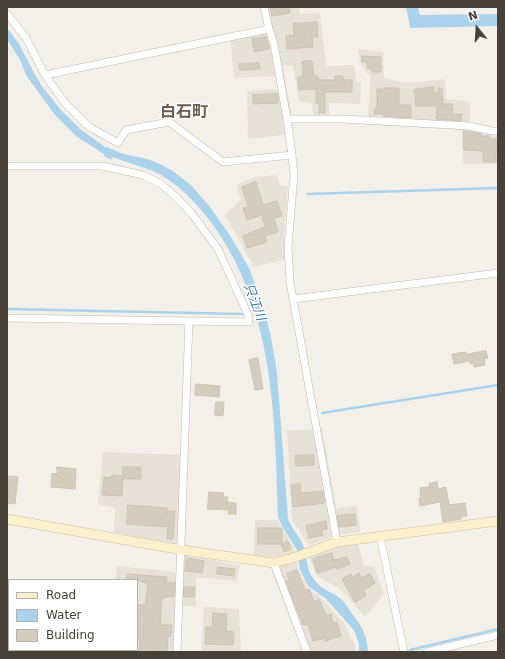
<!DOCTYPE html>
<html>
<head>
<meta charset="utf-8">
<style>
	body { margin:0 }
	#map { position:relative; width:505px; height:659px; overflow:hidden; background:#f3f0e9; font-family:"DejaVu Sans",sans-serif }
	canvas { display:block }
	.frame { position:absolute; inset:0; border:8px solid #474138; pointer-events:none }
	.legend { position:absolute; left:8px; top:579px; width:130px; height:72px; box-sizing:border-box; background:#fff; border:1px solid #b5b3af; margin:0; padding:5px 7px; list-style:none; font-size:12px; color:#474138 }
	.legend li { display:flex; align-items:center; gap:8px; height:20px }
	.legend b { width:20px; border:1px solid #b5b3af }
	.north { position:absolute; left:457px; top:8px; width:40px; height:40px; -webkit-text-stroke:3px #fff; paint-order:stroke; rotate:342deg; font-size:11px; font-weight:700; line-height:16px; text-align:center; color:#474138 }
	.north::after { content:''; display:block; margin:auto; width:14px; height:18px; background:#474138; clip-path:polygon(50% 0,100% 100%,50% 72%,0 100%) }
</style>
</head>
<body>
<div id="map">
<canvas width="505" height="659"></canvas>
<div class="frame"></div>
<ul class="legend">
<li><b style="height:5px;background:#fbefcc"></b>Road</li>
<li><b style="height:11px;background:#abd2eb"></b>Water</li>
<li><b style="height:11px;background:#d4ccbf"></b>Building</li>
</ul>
<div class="north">N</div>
</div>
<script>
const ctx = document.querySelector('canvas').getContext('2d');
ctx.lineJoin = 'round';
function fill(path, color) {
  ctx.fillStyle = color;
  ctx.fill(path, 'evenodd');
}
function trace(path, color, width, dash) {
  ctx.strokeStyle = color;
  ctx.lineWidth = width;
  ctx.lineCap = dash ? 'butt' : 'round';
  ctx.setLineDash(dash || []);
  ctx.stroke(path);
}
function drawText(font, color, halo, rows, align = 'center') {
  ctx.font = font + ' "DejaVu Sans","Noto Sans JP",sans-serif';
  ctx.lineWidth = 3;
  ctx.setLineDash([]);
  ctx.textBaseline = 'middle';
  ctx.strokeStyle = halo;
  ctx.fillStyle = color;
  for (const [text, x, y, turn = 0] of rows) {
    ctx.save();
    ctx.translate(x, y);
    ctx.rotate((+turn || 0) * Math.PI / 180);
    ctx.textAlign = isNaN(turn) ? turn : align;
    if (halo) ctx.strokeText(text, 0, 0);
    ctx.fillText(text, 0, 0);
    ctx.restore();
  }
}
const residential = new Path2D(`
	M261 7H299L300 14 320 13 326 66 354 65 356 81 361 82 360 104 329 103V122L314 121 312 104 299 101 293 65 283 66 293 121 292 134 248 139 247 91 278 89 277 76 234 78 230 34 265 27Z
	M358 49 383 52 384 78 407 83 445 79 446 99 470 102V122L498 128V164H463L462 130 368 124 370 76 360 64Z
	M277 175 280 185 288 186 284 234 286 259 254 267 225 215 241 200 236 185 255 177Z
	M322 428 336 508 356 506 361 532 339 535 309 545 292 520 287 431Z
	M103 452 187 455 185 546 114 532 115 508 98 504Z
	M255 520H278L281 527 294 548 298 569 307 587 321 598 343 622 355 645 356 652H303L267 558 254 555Z
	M358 544 364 566H374L384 594 365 617 341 590 316 575 309 557 334 548Z
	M178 554 240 565 237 581 196 577V607L182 606 180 652H111V650H137V580H116L117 566 176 572Z
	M204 607 239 609 241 652H201Z`);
const water = new Path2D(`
	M406 7H418L420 15 498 14V26L412 28 410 27Z
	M7 28 19 44 33 71 41 85 60 109 80 129 105 147H107L120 153 147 159 160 164 171 170 191 185 210 207 231 237 249 268 263 305 271 337 277 373 288 519C292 530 299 535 303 545 309 559 304 568 316 582 322 590 333 592 341 599 345 602 347 607 350 611 362 627 366 631 368 652H359V644L354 630 326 599 308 586 300 570 297 550 282 526 278 517C275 417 274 310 213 225 200 207 185 191 166 178 150 167 131 165 113 157L111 160 104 156V154L76 136 55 115 26 75 20 60 7 39Z`);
const stream = new Path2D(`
	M308 194 498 188
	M7 309 243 314
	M322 413 498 385
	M410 650 498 629`);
const building = new Path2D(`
	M271 7H289L290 13 272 16Z
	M317 22 318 37H312L313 47 287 49 286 36 294 35 293 24Z
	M266 37 269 49 254 52 252 39Z
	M362 56 381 57V72H372V69H367V62H362Z
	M312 61 314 76H318L319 80H335V76H343V80H352V92H325V113H319V103H316V89L299 90 298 77H303L302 62Z
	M259 63 260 69 240 70 239 64Z
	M433 87 434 93 438 92V88H442L443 104H453L452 114H462L461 121 436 119 437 106H416L414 90Z
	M385 88H399V105H411V118L383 116 384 114H374L375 108H377V89H385Z
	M278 94V103L253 104V95Z
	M464 131 481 134V136H489V139H498V152H496V162H483V151L464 150Z
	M256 182 263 205 277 201 282 216 274 218 278 232 265 236 267 242 247 248 243 236 265 227 262 215 247 220 243 208 248 207 242 187Z
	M486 351 488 358 484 359 485 365 474 367 473 363 470 364V361L454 364 452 354 466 352V354Z
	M258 358 263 389 255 390 249 360Z
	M196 384 220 386 219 397 195 395Z
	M216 402H224L223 416 215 415Z
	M314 455V465L296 466 295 456Z
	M57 467 76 469 75 489 51 487 52 473 57 474Z
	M122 467H141V479H123L122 496 102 495 104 477 111 478 112 475 123 476Z
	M7 476 18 477 15 504 7 503Z
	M437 482 438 489 446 487 449 505 465 503 467 516 460 517 461 519 443 522 440 502 420 506 419 498H421L420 488 429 487V484Z
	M300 484 301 493 323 491 324 503 293 507 291 485Z
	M209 492 224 493 223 497H228L227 502 236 503V514H228L229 510 208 509Z
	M128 505 168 508 167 514H168L169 511H175L173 539H167L168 527 127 524Z
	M355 514 356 525 339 527 337 516Z
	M326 521 327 529 322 530 323 535 309 538 306 526Z
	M258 528H282V544L288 541 291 549 284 552 281 544H258Z
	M332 553 334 560 347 557 350 564 337 569V567L317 573 313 559Z
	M187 558 204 561 202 573 185 571Z
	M218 567 235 569 234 576 217 574Z
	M297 570 305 591 309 589 314 602 319 599 326 616 331 614 333 623 337 622 341 636 325 641V638L313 641 308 624 303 625 286 581 289 580 287 574Z
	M359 573 361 578 370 574 375 583 363 591 366 596 355 602 342 579 351 574 352 577Z
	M128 574 167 577 166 582 175 583 174 597H166L165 598H162L160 625H172L171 636H168L167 652 150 651V652H139L140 640H137L138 620H137V608L138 605H145L148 583 142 582V581L127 580Z
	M184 587H195L194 597H184Z
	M213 613 227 614 226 631 234 632 233 645 205 644 206 627H212Z`);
const street = new Path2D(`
	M264 7 269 29 274 44 287 119 292 155 294 175 288 247 290 282 337 542
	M7 14 26 38 45 75 65 103 88 126 118 143 126 130 169 122 223 162 292 155
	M45 75 269 29
	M287 119H344L469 126 492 131H498
	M7 166H102L143 175 161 184 175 196 192 214 218 249 249 317V322L7 318
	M293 299 498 273
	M380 536 404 652
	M274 563 307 652
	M177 652 189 321
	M427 652 498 635`);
const secondary = new Path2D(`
	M7 519 182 550 274 563 293 558 337 542 498 521`);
const waterNames = [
	["只江川",254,302,69]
];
const districtNames = [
	["白石町",184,113]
];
fill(residential, '#e7e2d8');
fill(water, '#abd2eb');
trace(stream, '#abd2eb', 2.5);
fill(building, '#d4ccbf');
trace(building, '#cec3b3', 1);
trace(street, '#c1bbaf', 8);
trace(secondary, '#d0c29c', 10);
trace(street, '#fff', 7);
trace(secondary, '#fbefcc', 9);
drawText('italic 13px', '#397cab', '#fff', waterNames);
drawText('bold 16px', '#695e50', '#fff', districtNames);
</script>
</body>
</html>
